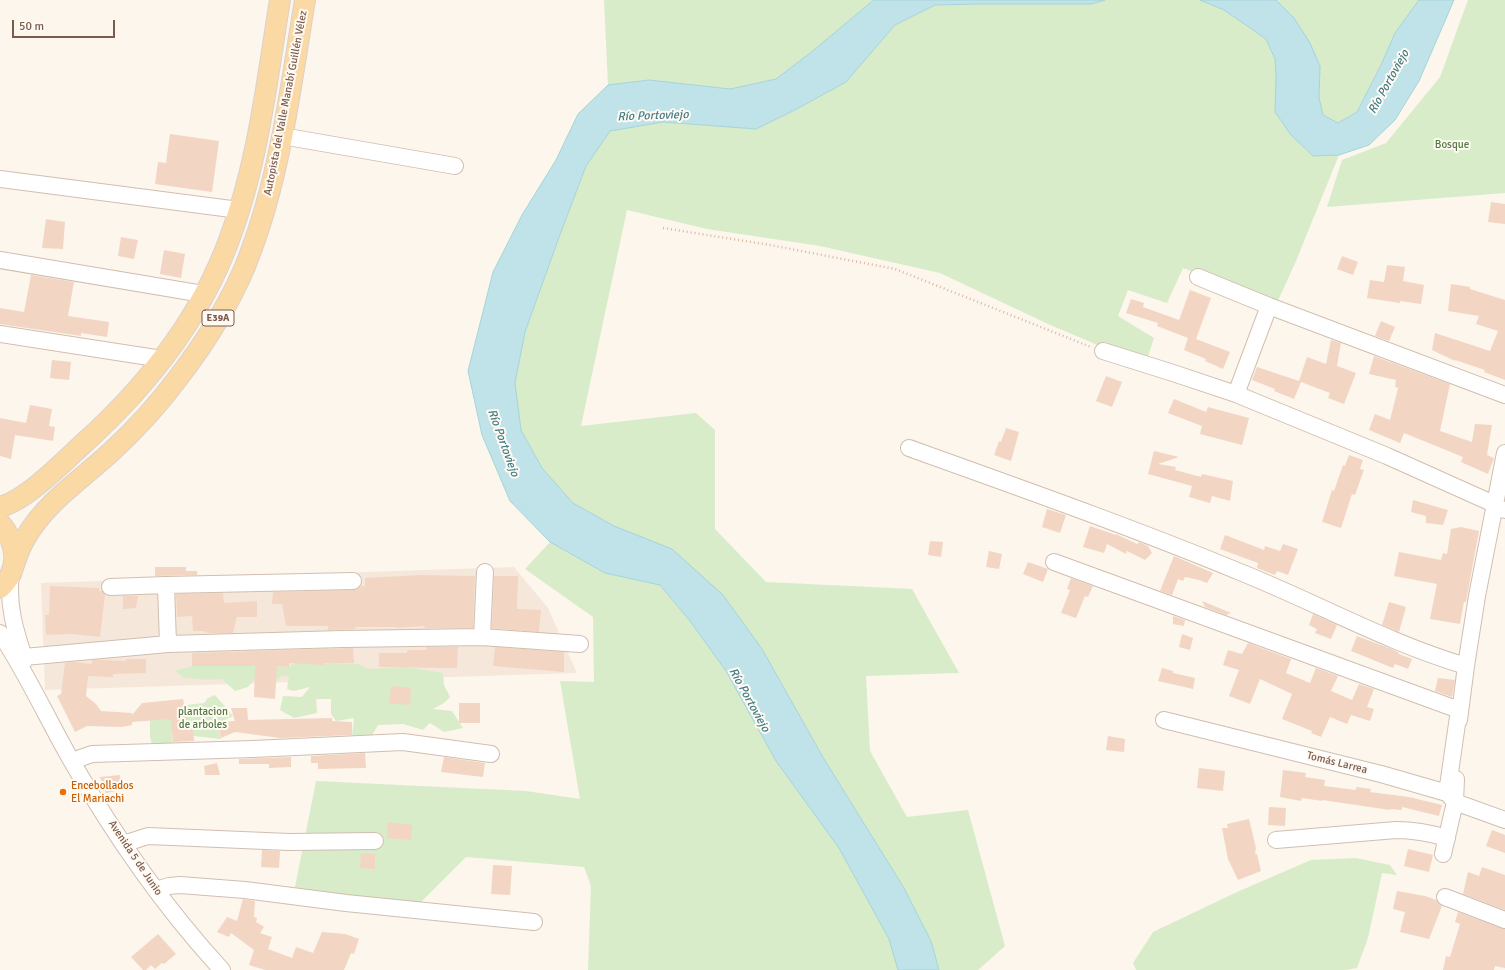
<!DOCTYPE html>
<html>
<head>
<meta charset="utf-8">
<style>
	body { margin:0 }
	#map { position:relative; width:1505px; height:970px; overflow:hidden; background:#fdf6ec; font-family:Signika,sans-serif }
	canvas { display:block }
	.scale { position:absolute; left:12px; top:20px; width:103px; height:18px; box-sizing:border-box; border:2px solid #7a5c4d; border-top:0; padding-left:5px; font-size:12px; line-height:14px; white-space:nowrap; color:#7a5c4d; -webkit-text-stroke:3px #fffaf3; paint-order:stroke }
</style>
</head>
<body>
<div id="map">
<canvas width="1505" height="970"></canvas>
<div class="scale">50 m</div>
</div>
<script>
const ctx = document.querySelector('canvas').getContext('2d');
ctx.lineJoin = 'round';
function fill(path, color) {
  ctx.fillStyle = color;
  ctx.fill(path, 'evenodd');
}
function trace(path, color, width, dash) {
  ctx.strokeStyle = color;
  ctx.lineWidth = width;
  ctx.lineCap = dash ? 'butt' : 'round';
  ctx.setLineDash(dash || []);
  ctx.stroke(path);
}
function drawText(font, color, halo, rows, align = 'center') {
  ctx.font = font + ' Signika,sans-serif';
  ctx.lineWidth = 4;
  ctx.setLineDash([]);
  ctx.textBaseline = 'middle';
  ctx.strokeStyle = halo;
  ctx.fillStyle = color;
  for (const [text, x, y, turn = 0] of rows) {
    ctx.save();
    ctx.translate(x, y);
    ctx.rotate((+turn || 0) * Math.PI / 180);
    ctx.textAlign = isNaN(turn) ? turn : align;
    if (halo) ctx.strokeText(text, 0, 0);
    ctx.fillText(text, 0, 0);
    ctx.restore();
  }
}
const residential = new Path2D(`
	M514 567 548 608 577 673 45 690 41 583Z`);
const green = new Path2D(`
	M604 0H874L814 50 776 79 730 89 649 80 608 85Z
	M1105 0H1200L1225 10 1266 39 1275 59 1276 76 1275 112 1291 135 1313 156 1339 155 1296 261 1276 305 1183 268 1167 303 1128 290 1118 316 1154 338 1145 365 1048 324 940 273 820 246 707 229 627 210 581 426 696 413 715 430V529L766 582 912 589 959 673 866 676 870 751 907 817 968 810 1005 946 978 970H939L931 941 904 888 824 759 762 649 723 595 614 526 573 503 542 468 521 430 515 383 525 332 558 240 586 166 610 130 663 122 756 129 793 111 846 82 895 25 935 5 978 4H1091Z
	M1276 0H1419L1395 33 1381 65 1357 112 1338 123 1323 115 1319 98 1320 66 1294 18Z
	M1468 0H1505V193L1327 207 1342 160 1386 143 1440 77Z
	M550 542 605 573 660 585 690 621 726 671 776 761 839 847 889 939 898 970H588L591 886 584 867 466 857 408 915 292 902 316 781 526 791 580 799 560 681 594 682 593 617 525 569Z
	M295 662 309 664 331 663 358 664 368 669 407 667 443 673 444 685 450 697 444 703 433 709 452 711 463 728 444 732 430 723 423 730 403 724 378 725 371 737 352 736 354 718 336 721 331 714V699H316L317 713 294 718 280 710 283 696 302 697 310 687 294 691 287 689 289 676H282L275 682 256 677 248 687 235 691 222 679 208 680 184 678 175 671 192 666H270L289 667Z
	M215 695 233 716 217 724 221 739 193 736V729L172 731 173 748 152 745 150 736V720L187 717 186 705 204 703 208 698Z
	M1356 858 1390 865 1397 875 1382 873 1368 938 1357 968 1346 970H1136L1133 963 1153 932 1237 892 1311 860Z`);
const water = new Path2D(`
	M874 0H1105L1091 4H978L935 5 895 25 846 82 793 111 756 129 663 122 610 131 586 166 558 240 525 332 515 383 521 430 542 468 573 503 614 526 672 549 723 595 762 649 824 759 904 888 931 941 939 970H898L889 939 839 848 776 761 726 671 690 621 660 585 605 573 550 542 510 501 482 435 468 371 493 272 522 215 556 160 578 114 608 85 649 80 730 89 776 79 814 50Z
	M1200 0H1276L1294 18 1310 43 1320 66 1319 98 1323 115 1338 123 1357 112 1381 65 1395 33 1419 0H1454L1419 81 1395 120 1369 145 1339 155 1313 156 1291 135 1275 112 1276 76 1275 59 1266 39 1224 10Z`);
const building = new Path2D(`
	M170 134 219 141 212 192 155 184 158 162 166 163Z
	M1491 202 1505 204V224L1488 222Z
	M46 219 65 222 63 249 42 248Z
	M121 237 138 240 134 259 118 256Z
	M164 250 185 254 181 278 160 274Z
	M1342 256 1358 262 1353 275 1337 269Z
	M1387 265 1405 267 1403 281 1424 285 1421 304 1400 301V303L1367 298 1370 280 1384 282Z
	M31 275 74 282 68 316 109 322 107 337 81 333V336L0 324V308L24 312Z
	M1451 284 1470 287V289L1505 300V380L1484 372 1485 370 1455 360V361L1432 350 1435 333 1490 351 1498 331 1476 324 1479 316 1448 311Z
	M1190 290 1211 298 1196 339 1230 352 1223 369 1205 361 1206 359 1184 350 1188 338 1157 326 1158 323 1126 313 1131 299 1144 303 1143 307 1179 320Z
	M1381 321 1395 327 1389 341 1375 336Z
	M1331 340 1341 343 1337 366 1356 373 1344 404 1328 398 1330 393 1301 382 1294 399 1274 391 1275 389 1252 380 1257 367 1299 381 1307 357 1326 364Z
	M1374 356 1450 384 1440 431 1472 442 1475 424 1492 425 1487 455 1494 458 1488 474 1461 462 1463 457 1404 433 1400 443 1369 430 1375 414 1390 420 1398 388 1395 387 1396 380 1369 374Z
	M52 360 71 362 69 380 50 378Z
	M1106 376 1122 382 1112 407 1096 401Z
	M1174 399 1206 412 1208 407 1249 418 1242 445 1200 434 1202 426 1168 413Z
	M30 405 52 409 49 426 55 427 53 441 15 435 11 459 0 456V418L26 423Z
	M1006 428 1019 432 1011 461 994 455 999 441 1001 442Z
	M1154 451 1179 457 1158 464 1176 467 1175 470 1201 477 1202 474 1233 481 1230 501 1212 496 1210 503 1189 497 1192 486 1148 474Z
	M1349 455 1363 460 1360 469 1364 470 1355 495 1352 494 1341 528 1322 522 1332 490 1334 491 1343 465 1345 466Z
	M1413 500 1448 510 1443 525 1426 523V516L1411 512Z
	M1047 509 1066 515 1060 533 1042 527Z
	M1090 526 1116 535V534L1137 544 1139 542 1148 546 1152 553 1145 560 1127 551 1126 554 1107 544 1104 553 1083 547Z
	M1461 527 1479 531 1466 602H1464L1460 624 1430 619 1437 584 1394 576 1399 552 1441 560 1443 553 1447 554 1451 529Z
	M1225 535 1264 550 1265 546 1280 551 1283 544 1298 549 1288 575 1277 571 1275 575 1257 568 1258 563 1220 549Z
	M930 541 943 542 941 557 928 555Z
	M989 551 1002 554 999 569 986 567Z
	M1174 556 1213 573 1207 583 1199 580 1185 577 1183 581 1178 579 1172 595 1160 591Z
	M1028 562 1048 569 1043 582 1023 574Z
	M155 567H186V571H197V575L155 576Z
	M420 575 475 576 473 628H425L424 626 397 628V627H355L356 629 328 630V626H286L282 604H272L273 592 353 590 358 589 361 586H365V578Z
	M494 576H518L517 609 541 610 539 632 492 628Z
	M1071 578 1093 586 1088 597 1085 596 1076 618 1061 613 1070 590 1067 589Z
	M50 586 99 588V591H102L105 595 100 637 73 634 46 635 45 615H49Z
	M223 593 224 603 257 601V617H237L233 633H208L203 631H193L192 616 177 617 176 594Z
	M123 596H138L136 608 123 609Z
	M1202 601 1231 613 1226 615 1205 607Z
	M1389 602 1406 607 1399 632 1382 625Z
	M1313 614 1337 625 1331 639 1315 633 1317 629 1309 625Z
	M1173 616 1185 620 1184 626 1173 624Z
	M1182 634 1193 638 1190 650 1179 647Z
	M1357 636 1394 650 1399 653V654L1412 659 1408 669 1395 664 1393 668 1351 651Z
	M1248 643 1291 659 1286 673 1310 683 1316 668 1338 676 1331 691 1352 700 1359 684 1374 689 1367 707 1374 709 1370 721 1351 715 1347 724 1330 717 1321 737 1311 733 1312 731 1282 719 1292 694 1260 679 1250 704 1229 696 1239 670 1223 665 1228 650 1242 654Z
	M426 647H458L457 668 379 667V653H407V650H427Z
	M495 647 564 652V672L493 666Z
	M353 648 354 663H324V665L289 663V667L277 666 275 699 254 697 255 666H192V653Z
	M126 659H146V673L113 674V677L88 676 86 696 96 704 101 711 132 713V715L142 703 183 699 189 730 193 729 194 741 173 742 171 719 132 722V725L122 727 87 726 75 732 57 696 61 694 65 663 73 662 92 664V660H102L126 661Z
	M1162 668 1173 671V673L1195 678 1193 689 1158 681Z
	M1438 678 1455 680 1452 697 1435 691Z
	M391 686 411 688 410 705 389 703Z
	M459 703H480V723H459Z
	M231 708H247L248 720 332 718V721L352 722V735L280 738 235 732 221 738 217 722 235 721Z
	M1108 736 1125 739 1124 752 1106 750Z
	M365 753 366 768 318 769V763H311V756Z
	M291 757V767L269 768V764H239V759Z
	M444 757 485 763 483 777 441 772Z
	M217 763 220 775H205L204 766Z
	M1199 768 1225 771 1223 791 1197 788Z
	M1283 770 1306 773 1305 777 1325 780 1324 786 1356 790V787L1371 789 1370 792 1409 797 1442 805 1439 816 1402 807V810L1391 809 1390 810 1322 800V801L1302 798 1301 801 1280 797Z
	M120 775 122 790 106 793 100 777Z
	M1269 807 1286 808 1285 826 1268 825Z
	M1249 819 1256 848 1255 854H1257L1261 871 1238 880 1228 859 1222 828H1228L1227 824Z
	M388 822 412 825 411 840 387 838Z
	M1492 830 1505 835V853L1486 846Z
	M1408 849 1433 855 1429 872 1404 866Z
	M262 850 280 851 279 868 261 867Z
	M361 853 375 854V869L360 868Z
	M493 865 512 866 510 895 491 894Z
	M1482 867 1505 875V910L1463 894 1468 872 1479 876Z
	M1397 891 1425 896 1436 900 1442 906 1429 939 1400 932 1405 912 1393 909Z
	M243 899 255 901 254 917 257 918 256 922 264 927 260 933 272 937 268 949 292 958 296 947 313 953 322 932 345 934 359 939 354 954 351 953 344 970H265L249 965 254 950 231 933 229 937 217 932 227 917 237 921Z
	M1458 912 1505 929V968L1495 966 1494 970H1443L1446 956 1450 957 1460 924 1455 922Z
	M158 934 176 954 164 964 162 963 155 969 151 965 146 970H143L131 957Z`);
const path = new Path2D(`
	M663 228 770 245 895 269 1091 347`);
const minor = new Path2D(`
	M282 136 455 166
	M0 179 239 210
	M0 260 203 294
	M1198 277 1269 306 1505 395
	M0 334 162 359
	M1103 351 1173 373 1236 394 1387 456 1494 504V508L1505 510
	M1236 394 1269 306
	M909 448C1020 488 1131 527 1240 572 1315 602 1388 643 1466 666
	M1054 562 1459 710 1447 793
	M11 574C7 604 15 631 25 660
	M110 587 166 585
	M0 633C27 674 47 718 71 760 114 835 164 907 222 970
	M482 637 485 572
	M168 644 166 585 353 581
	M24 657 168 644 342 639 482 637 580 644
	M1164 720 1381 774 1447 793 1455 802 1505 820
	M1459 720 1466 666 1477 596 1505 453
	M72 761 92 754 253 749 403 742 491 754
	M1276 840 1396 830C1414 830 1430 833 1447 838
	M123 844 148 836 289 842 375 841
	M1443 854 1455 802 1456 779
	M156 890 169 886 180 885 245 890 346 903 534 922
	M1445 897 1505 920`);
const major = new Path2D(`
	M0 507C28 499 62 463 84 443 146 387 200 319 229 240 258 164 267 80 280 0
	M0 523C17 543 21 569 0 588
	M11 574C15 561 19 548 26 537 46 502 82 479 111 452 135 430 158 405 178 378 206 342 236 294 251 251 281 171 291 84 305 0`);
const markers = [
	[63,792,4,"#e8710a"]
];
const shields = [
	[218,318,32]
];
const shieldNames = [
	["E39A",218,318]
];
const streetNames = [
	["Autopista del Valle Manabí Guillén Vélez",286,103,-79],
	["Tomás Larrea",1337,763,14],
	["Avenida 5 de Junio",135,858,56]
];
const parkNames = [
	["Bosque",1452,145],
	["plantacion",203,712],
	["de arboles",203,725]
];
const foodNames = [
	["Encebollados",71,786],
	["El Mariachi",71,799]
];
const waterNames = [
	["Río Portoviejo",1389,82,-61],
	["Río Portoviejo",653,116,-2],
	["Río Portoviejo",503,443,70],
	["Río Portoviejo",749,700,61]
];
fill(residential, '#f5e8da');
fill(green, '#d8ecc9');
fill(water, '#bfe3e8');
trace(water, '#a5d3da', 1);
fill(building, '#f3d5c3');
trace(minor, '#d1beb0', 18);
trace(major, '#dad1cd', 22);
trace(path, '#d9b8a5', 2.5, [1, 3]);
trace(minor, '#fff', 16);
trace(major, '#fbd9a5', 20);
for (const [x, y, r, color] of markers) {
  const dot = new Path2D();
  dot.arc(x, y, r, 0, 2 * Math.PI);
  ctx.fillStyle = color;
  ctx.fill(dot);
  trace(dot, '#fffaf3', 1.5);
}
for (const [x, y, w] of shields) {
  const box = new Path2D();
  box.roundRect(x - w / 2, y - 8, w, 16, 3);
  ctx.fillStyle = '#fffaf3';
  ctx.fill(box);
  trace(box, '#7a5c4d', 1);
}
drawText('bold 10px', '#7a5c4d', null, shieldNames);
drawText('11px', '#7a5c4d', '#fffaf3', streetNames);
drawText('11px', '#537a41', '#fffaf3', parkNames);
drawText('11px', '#c56008', '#fffaf3', foodNames, 'left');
drawText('italic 12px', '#437c86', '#fffaf3', waterNames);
</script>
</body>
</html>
